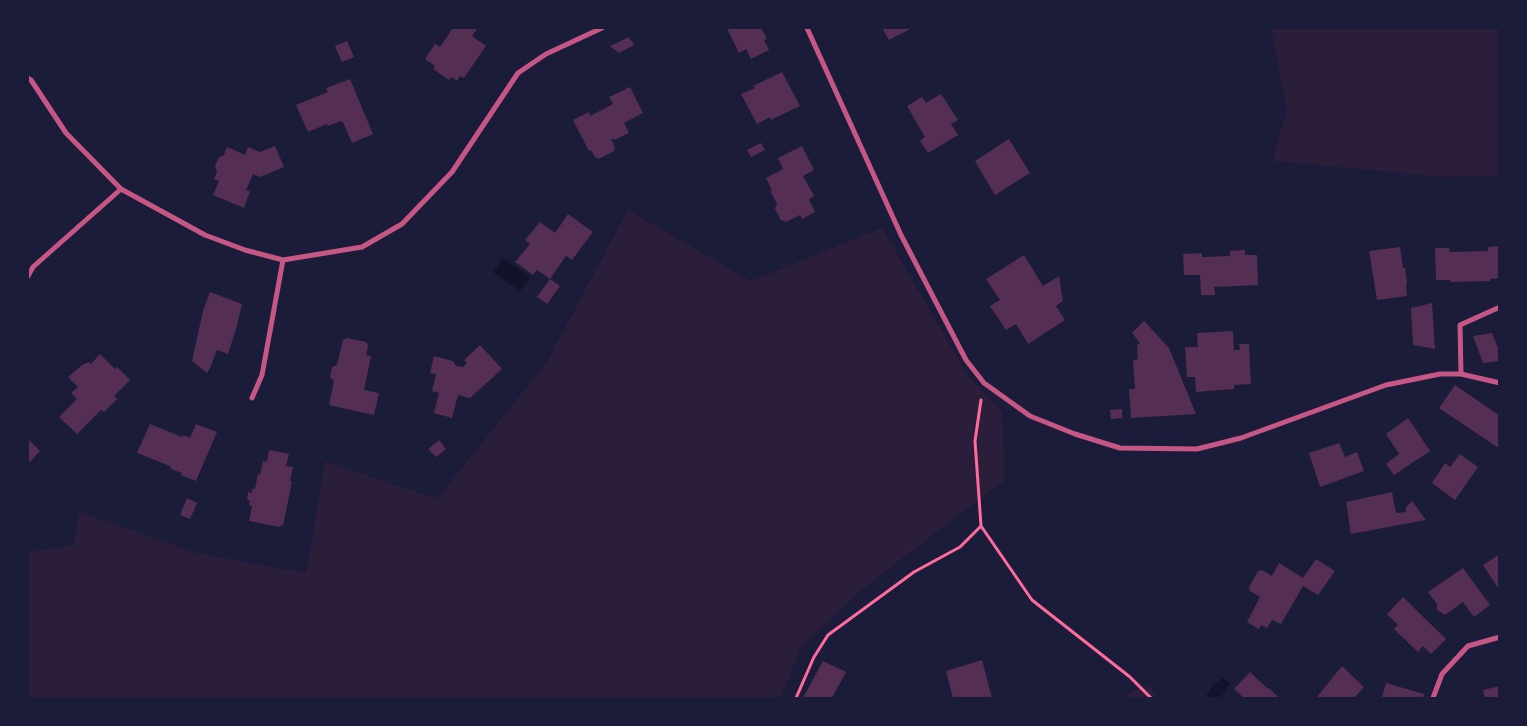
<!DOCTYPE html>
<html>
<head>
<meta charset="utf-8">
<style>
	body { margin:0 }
	#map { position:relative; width:1527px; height:726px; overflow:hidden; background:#1b1b3a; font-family:"IBM Plex Sans",sans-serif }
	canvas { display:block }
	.frame { position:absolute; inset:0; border:29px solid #1b1b3a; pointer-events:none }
</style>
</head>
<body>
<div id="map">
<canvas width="1527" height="726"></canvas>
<div class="frame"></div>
</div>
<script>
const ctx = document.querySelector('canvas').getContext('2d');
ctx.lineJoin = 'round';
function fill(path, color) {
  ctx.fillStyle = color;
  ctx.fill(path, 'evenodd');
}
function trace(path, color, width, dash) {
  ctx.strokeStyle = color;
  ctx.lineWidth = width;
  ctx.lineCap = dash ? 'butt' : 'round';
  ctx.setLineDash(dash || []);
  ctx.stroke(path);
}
const green = new Path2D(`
	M1271 28H1499V176L1442 177 1274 161 1275 149 1287 111Z
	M628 210 751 281 882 228 968 376 1002 412 1005 480 857 593 801 648 780 698H28V552L74 545 79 512 197 553 306 573 325 461 437 499 546 363Z
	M1148 684 1159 698H1119Z`);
const water = new Path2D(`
	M503 258 530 277 520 291 493 272Z
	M1223 678 1230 684 1220 698H1205L1212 686Z`);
const building = new Path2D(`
	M453 28H478L472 36 486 46 464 78 460 76 457 81 451 77 449 80 433 69 435 66 425 59 435 44 440 47Z
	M727 28H761L767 39 764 40 769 50 751 59 746 49 739 53Z
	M882 28H912L889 40Z
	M629 37 634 45 619 53 610 46Z
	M347 41 354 57 342 62 335 46Z
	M782 72 800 106 771 120 770 117 757 124 741 94 755 88 753 86Z
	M350 79 373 134 352 143 343 122 341 121 328 126 327 124 308 132 296 105 328 92 326 88Z
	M630 87 643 113 624 123 629 133 614 140 613 139H611L615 147 614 151 599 159 595 157 591 150 589 151 573 120 589 112 590 116 613 104 609 97Z
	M941 94 958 120 951 124 958 135 928 153 920 141 925 137 907 106 922 97 926 103Z
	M1009 139 1030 173 995 195 975 161Z
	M761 143 765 150 751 157 747 150Z
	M275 146 284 167 260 177 253 174 246 190 250 191 244 208 213 195 219 181 214 179 217 171 215 166 219 157 224 155 227 147 245 155 248 147 260 152Z
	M802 146 814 170 803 176 814 196 809 199 815 212 802 219 800 215 786 222 781 220 775 209 777 204 770 191H772L766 178 783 169 778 158Z
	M568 214 593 232 572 260 566 256 550 279 560 286 547 304 537 297 550 279 537 270 533 275 515 262 530 244 525 240 540 222 555 233Z
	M1500 246V278L1490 279V281L1450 282V280H1436L1435 248H1449L1450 252 1488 251V247Z
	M1400 247 1403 268H1405L1407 283 1406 285 1407 296 1377 300 1369 251Z
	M1245 250V255H1257L1258 285 1214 287 1215 295H1201L1200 275H1184L1183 254 1202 253V257L1230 256V251Z
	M1024 255 1043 286 1059 276 1063 301 1056 306 1065 320 1028 344 1016 324 1006 330 990 306 1000 300 986 279Z
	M210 292 242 304 237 326 228 354 217 350 210 368 207 373 192 361 203 311Z
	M1432 303 1435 349 1413 345 1411 308Z
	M1144 321 1169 348 1196 414 1131 418 1129 389H1135L1133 360 1138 359 1137 345 1140 343 1132 333Z
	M1233 331 1234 350H1240L1239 344H1249L1251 384 1234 385V389L1196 392 1195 377H1187L1185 347H1198L1197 333Z
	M1492 333 1500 353V361L1483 363 1473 336Z
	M347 338 366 342 368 346 366 355 371 356 364 390 379 393 374 415 329 405 334 381 330 377 332 367 337 365 343 340Z
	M480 345 502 369 470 398 458 395 452 418 434 413 439 393 432 391 436 374 430 373 434 356 453 361 456 366 463 367 467 363 464 360Z
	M100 354 115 369 117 367 130 380 114 396 117 399 104 412 101 410 77 434 59 417 77 399 71 393 78 387 68 377 82 365 89 362 91 364Z
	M1455 385 1500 416V449L1439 408Z
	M1122 409V418L1111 419 1110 410Z
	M1408 418 1430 451 1394 475 1386 464 1399 454 1386 434Z
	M150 424 182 437 183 435 190 438 196 424 217 432 196 481 181 475 182 473 171 469 170 466 137 453Z
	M28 439 40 451 28 464Z
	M439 440 446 449 436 457 428 449Z
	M1339 443 1345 457 1357 452 1364 471 1320 487 1309 453Z
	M269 450 289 454 286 466 293 467 290 481H292L283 526 281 525 280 527 249 521 252 506 249 505 250 501 247 500 248 492 252 493V489H255L258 474 260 475 263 461 267 462Z
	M1460 454 1478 467 1455 500 1432 483 1445 463 1450 467Z
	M1392 492 1396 513 1406 512V507L1412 501 1426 520 1351 534 1346 502Z
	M187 498 197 503 190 519 180 515Z
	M1500 554V591L1483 565Z
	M1316 559 1335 571 1318 595 1303 586 1281 624 1272 620 1267 628 1261 625 1259 629 1247 622 1260 597 1250 591 1249 587 1258 571 1262 570 1272 576 1279 563 1303 578Z
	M1463 568 1490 605 1474 617 1463 602 1445 615 1437 610V604L1428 592Z
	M1403 597 1446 639 1431 654 1423 646 1418 652 1394 629 1398 625 1387 614Z
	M982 660 992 698H953L946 671Z
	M823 661 846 672 832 698H803Z
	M1342 666 1364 687 1354 698H1316Z
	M1250 672 1268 689 1269 688 1278 697 1277 698H1242L1243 697 1234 689Z
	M1386 683 1424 694 1423 698H1382Z
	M1500 686V698H1485L1483 690Z`);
const path = new Path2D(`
	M981 526 1032 600 1130 677 1151 698
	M796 698 814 657 828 635 914 572 960 547 981 526 975 441 981 400`);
const minor = new Path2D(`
	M807 28 901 235 966 360 984 383 1030 416 1075 434 1120 448 1197 449 1241 438 1386 385 1440 374H1461L1500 383
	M28 78 31 80 66 133 121 189 205 235 245 250 283 260 362 247 402 224 452 172 518 73 546 54 602 28
	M28 276 33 267 121 189
	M1461 374 1460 325 1500 307
	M252 398 262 375 283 260
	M1433 698 1442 674 1468 646 1500 637`);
fill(green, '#2a1e3b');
fill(water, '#12122b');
fill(building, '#542f53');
trace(path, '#ff6b9d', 3);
trace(minor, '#c65784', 5);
</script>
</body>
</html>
